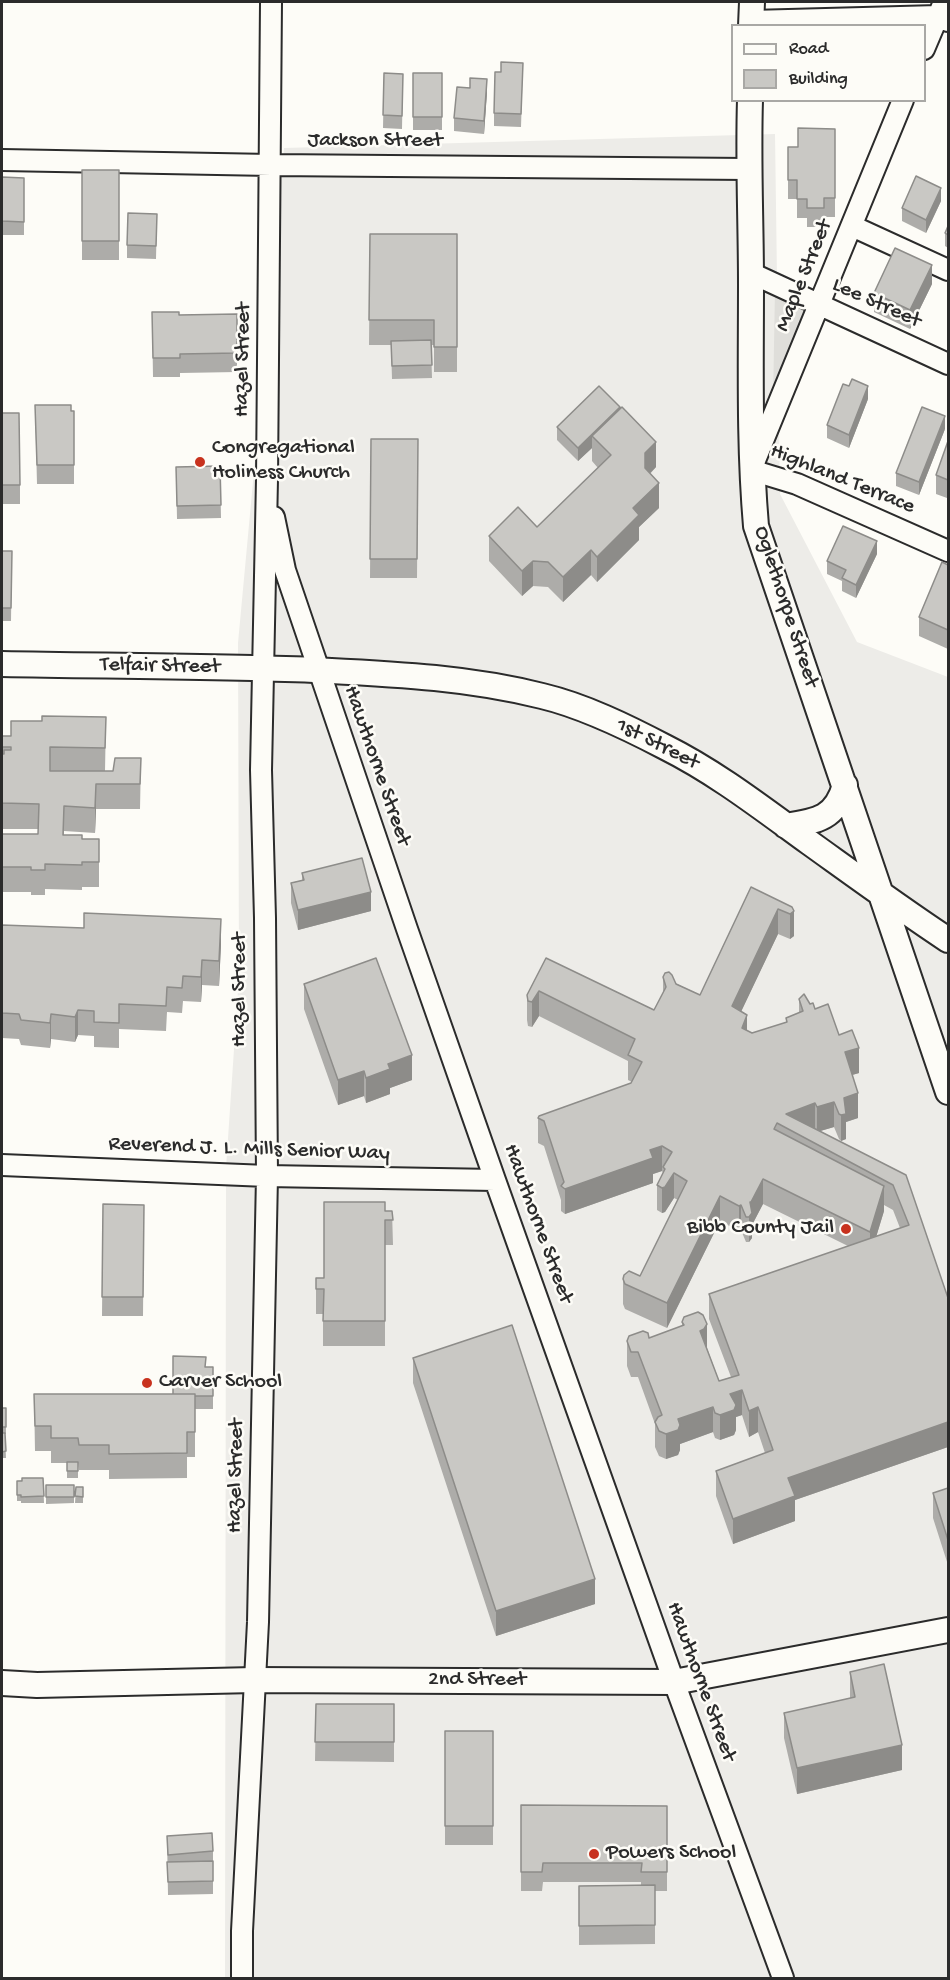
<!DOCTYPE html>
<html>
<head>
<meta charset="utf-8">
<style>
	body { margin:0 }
	#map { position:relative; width:950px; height:1980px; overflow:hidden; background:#fdfcf7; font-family:"Gochi Hand",sans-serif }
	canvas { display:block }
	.frame { position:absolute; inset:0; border:3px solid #2b2b2b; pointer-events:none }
	.legend { position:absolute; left:731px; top:24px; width:195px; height:78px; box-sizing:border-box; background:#fdfcf7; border:2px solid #a9a8a5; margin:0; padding:8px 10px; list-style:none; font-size:18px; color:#2b2b2b }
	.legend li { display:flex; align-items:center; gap:12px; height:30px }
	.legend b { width:30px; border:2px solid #a9a8a5 }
</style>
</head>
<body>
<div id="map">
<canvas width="950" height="1980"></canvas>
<div class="frame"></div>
<ul class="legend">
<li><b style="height:8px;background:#fdfcf7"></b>Road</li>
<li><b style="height:16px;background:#c9c8c4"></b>Building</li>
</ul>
</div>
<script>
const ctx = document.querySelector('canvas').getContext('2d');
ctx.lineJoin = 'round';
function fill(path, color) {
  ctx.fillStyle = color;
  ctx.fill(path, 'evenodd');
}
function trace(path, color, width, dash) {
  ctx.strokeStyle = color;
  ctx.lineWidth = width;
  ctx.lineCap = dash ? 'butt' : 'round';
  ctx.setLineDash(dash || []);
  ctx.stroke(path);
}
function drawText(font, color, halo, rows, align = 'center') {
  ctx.font = font + ' "Gochi Hand",sans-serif';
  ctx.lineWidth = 5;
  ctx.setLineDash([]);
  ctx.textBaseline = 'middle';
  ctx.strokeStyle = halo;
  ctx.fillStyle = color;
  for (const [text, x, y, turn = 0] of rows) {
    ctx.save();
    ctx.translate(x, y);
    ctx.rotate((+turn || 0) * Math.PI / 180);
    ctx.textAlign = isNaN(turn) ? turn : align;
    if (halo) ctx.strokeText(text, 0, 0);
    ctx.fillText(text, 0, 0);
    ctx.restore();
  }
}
const built = new Path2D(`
	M775 134 780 494 857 642 948 677V1978H225L226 1168 239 975 238 643 284 148Z`);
const green = new Path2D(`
	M775 289 814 307 773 402Z`);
const minor = new Path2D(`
	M751 21 938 16 948 21
	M924 49 944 2
	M903 100 751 470 797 484 948 551
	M2 160 271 165 748 169
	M852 226 948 270
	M751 273 948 364
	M274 517 285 570 407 929 495 1180 674 1682 783 1978
	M2 1165 267 1176 495 1180
	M242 1978V1931L258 1622 267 1176 265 918 261 770 267 479 271 2`);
const tertiary = new Path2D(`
	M751 26 752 2
	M750 100C748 162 751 222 751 284 751 365 749 445 756 526L948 1092
	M2 664C106 666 210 666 314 670 391 674 467 677 542 696 584 706 627 727 665 747 717 773 763 809 810 843 856 876 901 909 948 940
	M786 826C818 821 836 818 845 785
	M2 1683 37 1685 254 1680 674 1682 948 1630`);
const wall = new Path2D(`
	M523 63 521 127 494 126V113L501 72Z
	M384 73 403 74 402 129 383 128Z
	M413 73H442V130H413Z
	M470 88 487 92 484 134 454 131V118Z
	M835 129V217H824V227H807V218H797V199H788V147H798Z
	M82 170H119V260H82Z
	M2 177 24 178V235H2Z
	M941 201 926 233 902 221V208Z
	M157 214 156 259 127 258V245Z
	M948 226V248L945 246V233Z
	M370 234H457V372H434V345H431L432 378 392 379 391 345H369Z
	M932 284 910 329 874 312V293Z
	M152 312 179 315 237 314V372L180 373V377H153Z
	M868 399 849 448 827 438V425Z
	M35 405 74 411V484H37Z
	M620 409 656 467 650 474 659 508 639 527V540L597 582 591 575 563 602 548 587 533 586 522 596 489 561V536L537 527 598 468 592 461V448L578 461 557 440V427Z
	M2 413 20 485V504H2Z
	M945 429 919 495 896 486V473Z
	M371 439H418L417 578H370Z
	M948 441V506L947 505V498L936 494V475Z
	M220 466 221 518 177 519 176 467Z
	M2 551H12L11 621H2Z
	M877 554 856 598 842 591V581L827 574V561Z
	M948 565V649L919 636V617Z
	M106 717 105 771H113L141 758 140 809H96L95 833 64 831V835L82 839H99V887H82V890L45 889V895H31V892H2V834H38V829H2V736H11L42 721Z
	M302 873 371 911 298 930 291 903V883L302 880Z
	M751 887 792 907 794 936 790 939 778 934 741 1011 747 1031 752 1033 786 1023V1018L799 1013V999L810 1004 839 1035 859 1073 852 1075 858 1118 846 1122V1139L841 1141 839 1139 834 1127 820 1131 906 1175 948 1298V1447L795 1500V1521L733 1544 716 1496V1471L765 1453 758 1432 749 1437 742 1415 736 1417V1430L734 1435 720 1440 715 1438 713 1432 680 1444V1450L678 1455 666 1459 659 1456 655 1447V1424L638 1377H631L627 1366V1341L649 1338 682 1326V1322L707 1348 719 1381 731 1377 709 1319V1294L848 1246 763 1204 752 1225V1238L749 1242H746L741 1230 739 1231 720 1221 667 1328 625 1309 623 1304V1279L640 1276 678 1200 674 1198 665 1212 662 1213 657 1210V1185L663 1173 662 1171 653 1174V1183L565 1214 561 1211V1200L544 1146 538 1143V1118L631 1083 632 1082 628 1080V1061L539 1016 532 1027 528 1026 527 1020V995L546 958 654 1010 663 993V977L700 995ZM884 1205 893 1210 900 1228 876 1237 884 1211Z
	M2 925 221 944 219 986 202 985 201 1002 183 1001 182 1013 167 1012 166 1031 119 1029V1048L94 1047V1036L78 1035 75 1042 51 1039 50 1048 21 1045 19 1039 2 1038Z
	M304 984 412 1080 390 1088V1094L366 1103 364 1096 338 1105 304 1009Z
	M103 1204 144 1205 143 1316H102Z
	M385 1211H392L393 1245H385V1346H323V1314H316V1278H324Z
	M413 1358 595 1604 496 1636 413 1383Z
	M206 1367H213V1409H195V1457H187V1478L109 1479V1470H79L78 1463V1478H67V1463H51V1451H35L34 1394H173Z
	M2 1408H6V1434H5L6 1458H2Z
	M43 1478 44 1503H21V1501H17V1481Z
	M46 1485H74V1503L46 1504Z
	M76 1487H83V1503H75Z
	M948 1488V1565L933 1518V1493Z
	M850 1672 902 1770 797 1794 784 1738V1713L850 1698Z
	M316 1704H394V1762L315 1761Z
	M445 1731H493V1845H445Z
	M521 1805 667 1806V1891H655V1944L579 1945V1886L641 1885V1882H543L542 1891H521Z
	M167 1836 213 1851V1894L168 1895Z`);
const shadedWall = new Path2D(`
	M487 79V92L484 134V121Z
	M941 188V201L926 233V220Z
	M932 265V284L910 329V310Z
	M868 386V399L849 448V435Z
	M620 407V420L592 436V448L578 461V448Z
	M945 416V429L919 495V482Z
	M656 442V467L645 478V453Z
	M659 483V508L639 527V540L597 582V557L633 508Z
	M877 541V554L856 598V585Z
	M591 550V575L563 602V577Z
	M533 561V586L522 596V571Z
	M96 784V809L95 833V808Z
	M371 892V911L298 930V910Z
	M778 909V934L732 1031V1006Z
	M794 911V936L790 939V914Z
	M221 919V944L219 986V961Z
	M202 960V985L201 1002V977Z
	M539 991V1016L532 1027V1002Z
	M78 1010V1035L75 1042V1017Z
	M51 1014V1039L50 1048V1023Z
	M747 1015V1040L742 1028Z
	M859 1048V1073L845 1077V1052Z
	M412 1055V1080L390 1088V1094L366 1103V1078L388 1064Z
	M364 1071V1096L338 1105V1080Z
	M858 1093V1118L846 1122V1139L841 1141V1115L844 1098Z
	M834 1102V1127L817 1132V1107Z
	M815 1103V1128L798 1134 786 1114Z
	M662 1146V1171L653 1174V1183L565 1214V1189L650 1150Z
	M674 1173V1198L665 1212 662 1213V1188Z
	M763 1179V1204L752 1225V1238L749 1242V1217L751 1214V1202Z
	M884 1186V1211L870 1257V1232Z
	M720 1196V1221L667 1328V1303Z
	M741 1205V1230L739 1231V1206Z
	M707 1324V1349L700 1331Z
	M742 1390V1415L736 1417V1430L734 1435 720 1440V1415L730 1394Z
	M713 1407V1432L680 1444V1450L678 1455 666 1459V1434L678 1419Z
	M758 1407V1432L749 1437V1411Z
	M948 1422V1447L795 1500V1521L733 1544V1519L788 1478Z
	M595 1579V1604L496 1636V1611Z
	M902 1745V1770L797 1794V1768Z`);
const building = new Path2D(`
	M501 62 523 63 521 114 494 113 495 72H501Z
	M384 73 403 74 402 116 383 115Z
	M413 73H442V117H413Z
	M470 78 487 79 484 121 454 118 457 87 470 88Z
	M798 128 835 129V198H824V208H807V199H797V180H788V147H798Z
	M82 170H119V241H82Z
	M916 176 941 188 926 220 902 208Z
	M2 177 24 178V222L2 221Z
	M128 213 157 214 156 246 127 245Z
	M948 226V235L945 233Z
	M370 234H457V347H434V320H369Z
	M895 248 932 265 910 310 874 293Z
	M152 312H179V315L237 314V353L180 354V358H153Z
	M431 340 432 365 392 366 391 341Z
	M852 379 868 386 849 435 827 425 843 384 849 386Z
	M599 386 620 407 578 448 557 427Z
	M35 405H71V411H74V465H37Z
	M622 407 656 442 645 453V468L659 483 633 508 639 515 597 557 591 550 563 577 548 562 533 561 522 571 489 536 518 507 537 527 611 455 592 436Z
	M922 407 945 416 919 482 896 473Z
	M2 413H19L20 485H2Z
	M371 439H418L417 559H370Z
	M948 441V480L936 475Z
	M220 466 221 505 177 506 176 467Z
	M843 526 877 541 856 585 842 578 846 570 827 561Z
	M2 551H12L11 608H2Z
	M942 562 948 565V630L919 617Z
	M42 716 106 717 105 748 50 747V771H113L115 758H141L140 784H96L95 808 64 806 63 835H82V839H99V862H82V865L45 864V870H31V867H2V834H38L39 804 2 803V754H4V750H11V747H2V736H11V721H42Z
	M362 858 371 892 298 910 291 883 304 880 302 873Z
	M751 887 792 907 794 911 790 914 778 909 732 1006 747 1015 742 1028 752 1033 787 1022 786 1018 803 1011 799 999 804 994 810 1004 813 1003 815 1009 828 1004 839 1035 852 1030 859 1048 845 1052 858 1093 844 1098 846 1114 841 1115 839 1114 834 1102 817 1107 815 1103 786 1114 906 1175 948 1298V1422L788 1478 795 1496 733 1519 716 1471 773 1450 758 1407 749 1411 742 1390 730 1394 736 1405 734 1410 720 1415 715 1413 713 1407 678 1419 680 1425 678 1430 666 1434 659 1431 655 1422 658 1417 662 1415 638 1352H631L627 1341 629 1336 643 1331 648 1333 649 1338 684 1325 682 1322 684 1317 698 1312 703 1315 707 1324 704 1329 700 1331 719 1381 739 1375 709 1294 909 1225 893 1185 777 1123 774 1129 884 1186 870 1232 763 1179 751 1202H750L752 1213 749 1217H746L741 1205 739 1206 720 1196 667 1303 625 1284 623 1279 624 1275 629 1271 640 1276 687 1181 674 1173 665 1187 662 1188 657 1185 665 1169 663 1167 672 1152 662 1146 650 1150 653 1158 565 1189 561 1186 564 1182 544 1121 538 1118 539 1116 631 1083 642 1062 628 1055 635 1039 539 991 532 1002 528 1001 527 995 546 958 654 1010 666 987 663 977 665 973 669 972 672 975 676 984 700 995Z
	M84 913 221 919 219 961 202 960 201 977 183 976 182 988 167 987 166 1006 119 1004V1023L94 1022V1011L78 1010 75 1017 51 1014 50 1023 21 1020 19 1014 2 1013V925L84 928Z
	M376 958 412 1055 388 1064 390 1069 366 1078 364 1071 338 1080 304 984Z
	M324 1202H385V1211H392L393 1220H385V1321H323L324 1289H316V1278H324Z
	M103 1204 144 1205 143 1297H102Z
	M512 1325 595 1579 496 1611 413 1358Z
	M173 1356 206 1357 205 1367H213V1396H195V1394H173Z
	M34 1394H195V1432H187V1453L109 1454V1445H79L78 1438H51V1426H35Z
	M2 1408H6V1427H2Z
	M2 1433H5L6 1451 2 1452Z
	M67 1462H78V1471H67Z
	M22 1478H43L44 1496 21 1497V1495H17V1481H22Z
	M46 1485H74V1497H46Z
	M76 1487H83V1497L75 1496Z
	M948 1488V1540L933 1493Z
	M884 1664 902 1745 797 1768 784 1713 855 1697 850 1672Z
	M316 1704H394V1742H315Z
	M445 1731H493V1826H445Z
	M521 1805 667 1806V1872H641L642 1863H543L542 1872H521Z
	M212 1833 213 1851 168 1855 167 1836Z
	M213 1861V1881L168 1882 167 1862Z
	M655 1885V1925L579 1926V1886Z`);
const markers = [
	[200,462,6,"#c8321e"],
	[846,1229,6,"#c8321e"],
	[147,1383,6,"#c8321e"],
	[594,1854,6,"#c8321e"]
];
const streetNames = [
	["Jackson Street",375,142],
	["Maple Street",805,276,-68],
	["Lee Street",876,304,24],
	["Hazel Street",244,360,-89],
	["Highland Terrace",842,480,22],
	["Oglethorpe Street",785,607,72],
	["Telfair Street",160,667,1],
	["1st Street",657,745,27],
	["Hawthorne Street",376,766,71],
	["Hazel Street",241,990,-90],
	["Reverend J. L. Mills Senior Way",249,1150,2],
	["Hawthorne Street",537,1224,70],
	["Hazel Street",237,1476,-89],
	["2nd Street",477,1681],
	["Hawthorne Street",700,1682,70]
];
const poiNames = [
	["Congregational",212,449],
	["Holiness Church",212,474],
	["Bibb County Jail",834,1229,"right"],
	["Carver School",159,1383],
	["Powers School",606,1854]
];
fill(built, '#edece8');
fill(green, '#dfdeda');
trace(minor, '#2b2b2b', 24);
trace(tertiary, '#2b2b2b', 28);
trace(minor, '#fdfcf7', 20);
trace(tertiary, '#fdfcf7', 24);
fill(wall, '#adaca9');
fill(shadedWall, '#8d8c89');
fill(building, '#c9c8c4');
trace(building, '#8d8c89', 1.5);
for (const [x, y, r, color] of markers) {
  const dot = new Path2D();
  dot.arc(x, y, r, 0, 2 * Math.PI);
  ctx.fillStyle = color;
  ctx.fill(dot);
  trace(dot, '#fdfcf7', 2);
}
drawText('22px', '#2b2b2b', '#fdfcf7', streetNames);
drawText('22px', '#2b2b2b', '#fdfcf7', poiNames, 'left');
</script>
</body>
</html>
